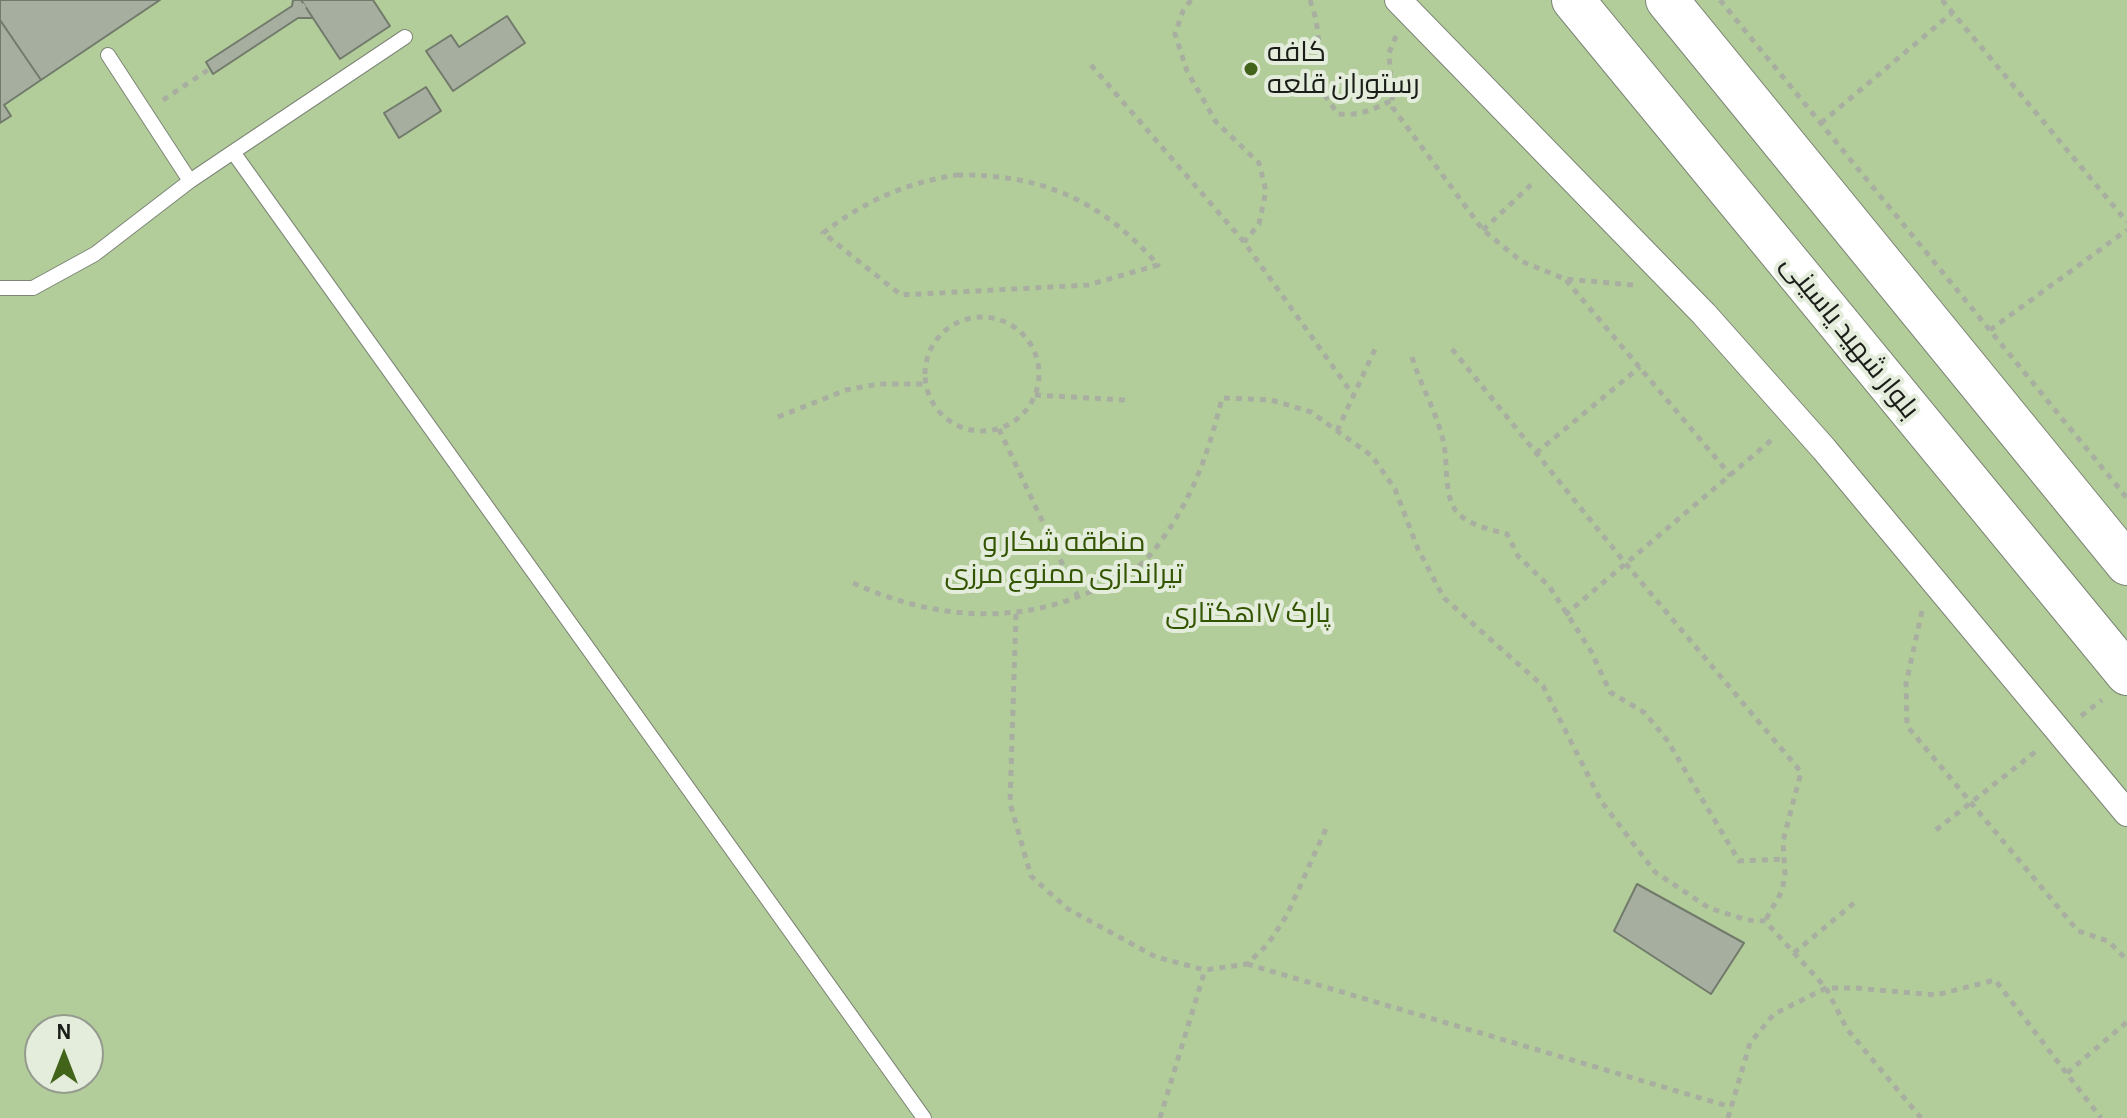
<!DOCTYPE html>
<html>
<head>
<meta charset="utf-8">
<style>
	body { margin:0 }
	#map { position:relative; width:2127px; height:1118px; overflow:hidden; background:#e4eddc; font-family:"Alegreya Sans",sans-serif }
	canvas { display:block }
	.north { position:absolute; left:24px; top:1014px; width:80px; height:80px; box-sizing:border-box; background:#e4eddc; border:2px solid #949a8e; border-radius:50%; rotate:0deg; font-size:22px; font-weight:700; line-height:32px; text-align:center; color:#1b1e18 }
	.north::after { content:''; display:block; margin:auto; width:28px; height:36px; background:#42641a; clip-path:polygon(50% 0,100% 100%,50% 72%,0 100%) }
</style>
</head>
<body>
<div id="map">
<canvas width="2127" height="1118"></canvas>
<div class="north">N</div>
</div>
<script>
const ctx = document.querySelector('canvas').getContext('2d');
ctx.lineJoin = 'round';
function fill(path, color) {
  ctx.fillStyle = color;
  ctx.fill(path, 'evenodd');
}
function trace(path, color, width, dash) {
  ctx.strokeStyle = color;
  ctx.lineWidth = width;
  ctx.lineCap = dash ? 'butt' : 'round';
  ctx.setLineDash(dash || []);
  ctx.stroke(path);
}
function drawText(font, color, halo, rows, align = 'center') {
  ctx.font = font + ' "Alegreya Sans",Cairo,sans-serif';
  ctx.lineWidth = 8;
  ctx.setLineDash([]);
  ctx.textBaseline = 'middle';
  ctx.strokeStyle = halo;
  ctx.fillStyle = color;
  for (const [text, x, y, turn = 0] of rows) {
    ctx.save();
    ctx.translate(x, y);
    ctx.rotate((+turn || 0) * Math.PI / 180);
    ctx.textAlign = isNaN(turn) ? turn : align;
    if (halo) ctx.strokeText(text, 0, 0);
    ctx.fillText(text, 0, 0);
    ctx.restore();
  }
}
const green = new Path2D(`
	M0 0H2127V1118H0ZM40 1030H88V1078H40Z`);
const building = new Path2D(`
	M0 0H160L41 80 0 20Z
	M293 0H301L313 18H298L213 74 206 62 292 6Z
	M301 0H373L390 26 340 59Z
	M507 16 525 43 453 91 426 51 451 35 459 47Z
	M0 20 41 80 4 105 11 116 0 123Z
	M426 87 441 111 399 138 384 113Z
	M1637 884 1744 943 1711 994 1614 931Z`);
const path = new Path2D(`
	M1191 0 1183 11 1175 34 1187 71 1216 122 1259 163 1266 191 1259 224 1244 242
	M1310 0 1316 19 1326 97 1338 114C1359 116 1375 109 1392 100
	M1720 0 2127 498
	M1942 0 2127 222
	M1396 36 1389 53 1393 108 1483 230 1521 261 1565 279 1633 285
	M1091 65 1244 242 1354 396
	M163 100 305 5
	M1821 123 1952 13
	M957 175C1043 174 1102 201 1158 265L1088 285 901 295 823 233C865 201 905 183 957 175Z
	M1483 230 1534 182
	M1566 280 1731 476
	M925 374a57 57 0 1 1 114 0a57 57 0 1 1-114 0Z
	M1990 330 2127 230
	M1452 349 1626 564 1801 772 1783 841 1785 875 1782 891 1765 921
	M1412 357C1421 387 1438 414 1444 445 1448 464 1443 503 1461 516 1473 526 1492 530 1507 534L1518 556 1549 586 1591 651 1610 692 1645 713 1667 740 1739 861 1783 859
	M1035 395 1125 400
	M778 417 846 390 879 384H925
	M999 429 1078 597
	M1337 431 1376 347
	M1536 453 1640 367
	M853 583C930 618 1011 626 1090 592 1107 585 1125 577 1139 566 1151 556 1161 541 1170 528 1197 486 1210 447 1222 398L1271 400 1311 412 1372 456 1395 489 1418 549 1444 598 1543 686 1601 801 1655 872 1709 908 1747 920 1765 921 1826 988 1847 1029 1921 1118
	M1922 611 1906 684 1907 726 2078 931 2108 941 2127 960
	M1016 614 1010 803 1031 876 1068 909 1156 957 1205 970 1247 964 1268 944 1287 915 1328 824
	M1565 615 1775 437
	M2081 716 2102 700
	M1936 830 2039 749
	M1794 953 1854 903
	M1247 964 1731 1107
	M2067 1073 2127 1022
	M1160 1118 1205 970
	M1728 1118 1750 1043 1774 1014 1826 988H1855L1936 995 1995 980 2101 1118`);
const service = new Path2D(`
	M108 55 190 181
	M233 152 405 37
	M0 288H33L95 254 190 181 233 152 924 1118`);
const minor = new Path2D(`
	M1398 0 1704 314 1824 449 2127 813`);
const primary = new Path2D(`
	M1573 0 2127 674
	M1667 0 2127 564`);
const markers = [
	[1251,69,8,"#42641a"]
];
const poiNames = [
	["کافه",1267,53],
	["رستوران قلعه",1267,85]
];
const streetNames = [
	["بلوار شهید یاسینی",1850,337,51]
];
const parkNames = [
	["منطقه شکار و",1064,543],
	["تیراندازی ممنوع مرزی",1064,575],
	["پارک ۱۷هکتاری",1248,614]
];
fill(green, '#b2cd9a');
fill(building, '#a6af9f');
trace(building, '#727a6b', 2);
trace(service, '#7d8576', 16);
trace(minor, '#7d8576', 28);
trace(primary, '#7d8576', 44);
trace(path, '#a8afa1', 5, [6, 6]);
trace(service, '#fff', 14);
trace(minor, '#fff', 26);
trace(primary, '#fff', 42);
for (const [x, y, r, color] of markers) {
  const dot = new Path2D();
  dot.arc(x, y, r, 0, 2 * Math.PI);
  ctx.fillStyle = color;
  ctx.fill(dot);
  trace(dot, '#e4eddc', 3);
}
drawText('28px', '#1b1e18', '#e4eddc', poiNames, 'left');
drawText('28px', '#1b1e18', '#e4eddc', streetNames);
drawText('28px', '#335400', '#e4eddc', parkNames);
</script>
</body>
</html>
